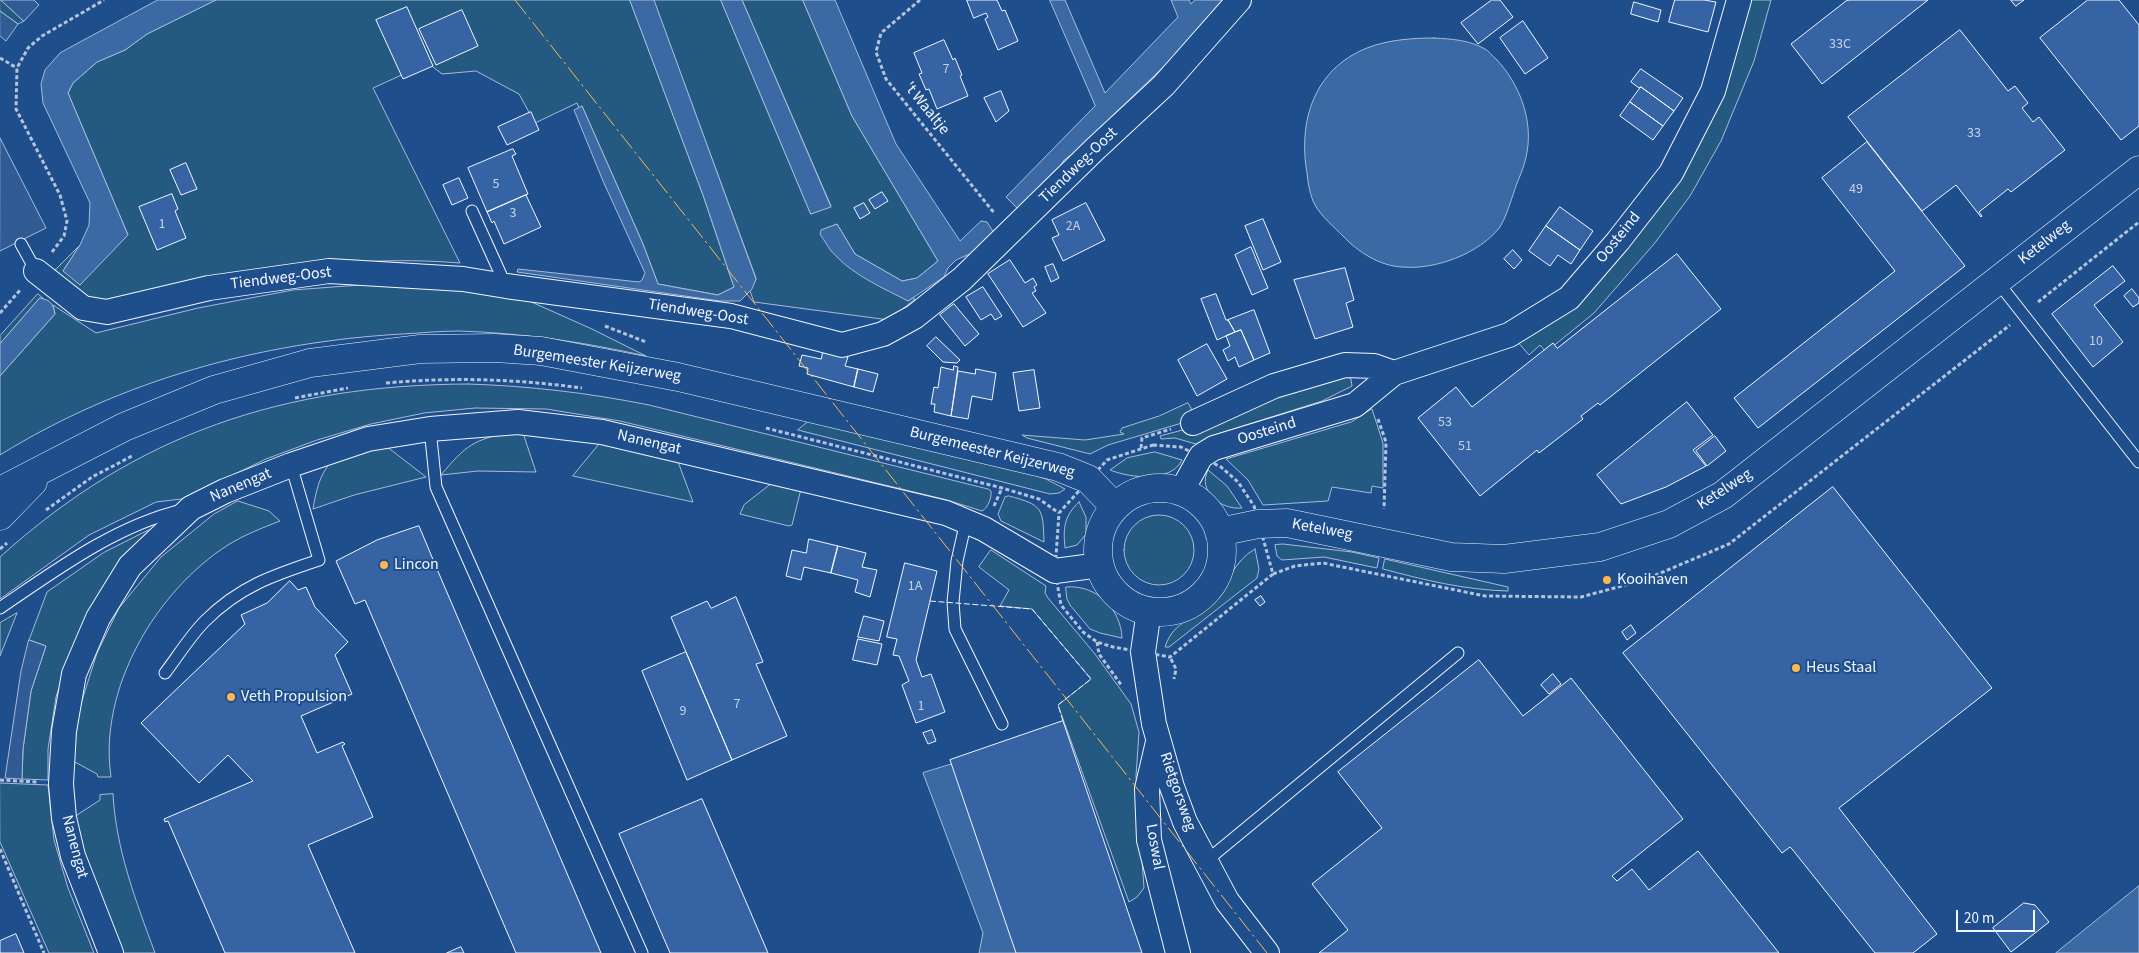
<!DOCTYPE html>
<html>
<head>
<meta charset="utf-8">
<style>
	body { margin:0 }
	#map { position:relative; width:2139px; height:953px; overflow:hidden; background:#1f4e8c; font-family:"Source Sans 3",sans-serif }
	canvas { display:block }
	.scale { position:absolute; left:1956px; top:910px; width:79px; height:22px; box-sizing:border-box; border:2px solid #f2f6ff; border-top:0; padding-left:6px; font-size:15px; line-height:18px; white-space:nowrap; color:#f2f6ff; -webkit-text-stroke:4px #1f4e8c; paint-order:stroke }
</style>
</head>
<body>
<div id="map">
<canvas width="2139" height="953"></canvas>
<div class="scale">20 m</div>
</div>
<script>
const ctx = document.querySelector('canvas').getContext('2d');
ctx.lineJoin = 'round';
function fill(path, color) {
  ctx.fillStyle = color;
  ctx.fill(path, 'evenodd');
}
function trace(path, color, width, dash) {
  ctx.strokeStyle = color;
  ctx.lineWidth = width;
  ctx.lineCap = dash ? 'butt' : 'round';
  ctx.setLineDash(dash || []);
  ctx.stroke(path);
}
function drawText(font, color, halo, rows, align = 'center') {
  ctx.font = font + ' "Source Sans 3",sans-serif';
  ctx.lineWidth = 4;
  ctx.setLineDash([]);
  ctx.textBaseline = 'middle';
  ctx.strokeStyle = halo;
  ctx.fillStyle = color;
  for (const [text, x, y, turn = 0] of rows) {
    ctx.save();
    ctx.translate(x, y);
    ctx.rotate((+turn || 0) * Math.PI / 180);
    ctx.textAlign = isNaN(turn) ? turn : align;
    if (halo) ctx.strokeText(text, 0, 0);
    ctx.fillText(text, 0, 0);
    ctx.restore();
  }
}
const green = new Path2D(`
	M0 0H1L24 21 18 24 0 11Z
	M216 0H630L703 195 734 287 718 295 658 284 643 244 582 106 579 108 577 103 535 123 519 94 476 71 442 74 428 63 373 88 460 263C364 255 270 269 175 285 153 288 106 308 86 298 77 294 63 277 55 270L80 245 63 271 107 256 128 235 68 93 73 83 97 62 125 50 147 34Z
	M654 0H721L811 214 831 206 742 0H803L852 116 938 261 917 278 902 281 855 254 837 224 822 230 908 301 913 298 915 299 889 320 754 302 750 291 756 279Z
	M1750 0H1771L1754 61 1721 141 1690 196 1654 244 1594 313 1546 352 1540 345 1529 355 1510 333 1610 269Z
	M415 281 509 292 592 329 646 356C584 342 522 333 459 331 440 331 421 333 402 334 261 342 121 380 0 455V376L55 314 53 305 96 333 198 308 293 290Z
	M38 294 44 299 40 298 0 344V336Z
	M1346 376 1351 379 1352 386 1322 401 1208 437 1196 444 1175 438 1161 439 1160 436 1194 427 1273 395Z
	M468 384C530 386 589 393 649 405L988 489 991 491C992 497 988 508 982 511L947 500 620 421 546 409 475 408 424 413 371 424 317 440 266 459 212 485 190 498 156 502 89 535 0 599V557C137 433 284 385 468 384Z
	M1188 403 1191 408 1192 420 1108 445 1090 454 1027 438 1022 435 1085 440 1124 434 1120 432 1122 428 1159 416Z
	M1372 409 1383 443V488L1372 486 1371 493 1332 487 1328 501 1263 505 1248 480 1226 459 1351 422Z
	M809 421 1022 471 1046 479 1065 489 1059 493 1050 494 798 430Z
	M511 432 523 433 536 472 478 471 441 475C466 445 473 440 511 432Z
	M601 442 677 459 693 502 573 476Z
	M386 446 426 477 354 495 313 509C316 492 319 475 331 462Z
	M1155 452 1182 460C1171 483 1130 478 1110 470L1127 458Z
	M1208 470 1227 486 1242 508C1221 510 1197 492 1208 470Z
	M771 484 801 489 792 525 789 526 740 514 744 505Z
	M1009 496C1043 505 1043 508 1044 542L1001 521 998 514 1005 497Z
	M238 501 269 511 280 521C262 528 244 535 228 545 156 591 98 689 111 777H98L97 774 73 761 79 710 97 653 119 608 161 557 214 514Z
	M1079 502 1086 517V534L1077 545 1065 548C1063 528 1064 516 1079 502Z
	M1124 550a35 35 0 1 1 70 0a35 35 0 1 1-70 0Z
	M149 530 150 531 109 579 73 646 56 697 48 749V780L22 779 23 749 31 691 46 646 29 640 47 592 103 553Z
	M1283 544 1352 552 1379 558 1377 568 1324 557 1282 560 1277 556 1275 545Z
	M1255 549 1259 569 1257 578 1169 647H1165C1174 619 1195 621 1212 603 1228 585 1233 561 1255 549Z
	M991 550 1046 586 1045 593 1048 598 1095 654 1131 704 1139 732 1136 776 1144 888 1137 897 1129 902 1058 705 1091 679 1032 609 1000 606 1009 590 979 567Z
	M1385 559 1508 587V591C1465 590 1424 580 1383 569Z
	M1066 587C1096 584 1121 609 1122 638L1100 633 1090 629 1070 605 1067 599Z
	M17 613 0 656V623Z
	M0 783 48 785 54 840 68 888 94 953H49L0 842Z
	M113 794C116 850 136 901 155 953H121L80 843 76 817 77 815 100 800V795Z`);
const parking = new Path2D(`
	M1 0H34L39 5 24 21Z
	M0 11 18 24 6 41 0 36Z
	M0 138 46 228 0 251Z
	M29 640 46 646 31 691 23 749 22 779 5 778 21 671Z`);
const water = new Path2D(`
	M158 0H216L147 34 125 50 97 62 73 83 68 93 128 235 80 285 63 271 80 245 89 225 90 203 43 103 41 84 45 70 60 53Z
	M630 0H654L756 279 752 289 740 301H720L517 272 518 269 639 282 642 280 645 273 603 181 574 110 582 106 643 244 658 284 718 295 734 287 703 195Z
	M721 0H742L831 207 811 214Z
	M803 0H835L896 144 960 241 981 221 987 222 994 233 972 253 956 260 948 268 944 277 908 301C883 288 855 276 836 256 829 250 825 241 820 234L821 230 837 224 855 254 902 281 917 278 938 261 852 116Z
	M1050 0H1065L1105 93 1178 17 1171 0H1189L1191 4 1195 0H1223L1214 18 1075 152 1064 160 1057 171 1020 211 1006 197 1095 106Z
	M1434 38C1452 39 1469 40 1485 49 1489 51 1492 56 1496 59 1519 83 1533 119 1527 152 1525 167 1517 181 1513 195 1509 206 1506 217 1500 227 1479 254 1435 270 1402 267 1380 266 1358 252 1343 236 1334 227 1322 217 1315 205 1310 196 1308 183 1307 173 1298 121 1314 69 1367 48 1387 40 1412 38 1434 38Z
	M40 298C51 300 53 304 55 314L0 376V344Z
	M956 763 1019 953H979L983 933 923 773Z
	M2139 886V953H2056Z`);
const building = new Path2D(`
	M967 0H997L1002 11 1005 10 1018 41 998 50 985 19 988 17 986 13 974 18Z
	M1492 0H1500L1513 17 1478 44 1461 23Z
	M1675 0H1704L1716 2 1708 32 1669 22Z
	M1850 0H1928L1822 84 1791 44 1846 1Z
	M2011 0H2024L2016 6Z
	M2088 0H2119L2139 25V126L2121 140 2040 38Z
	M1634 2 1661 10 1658 22 1631 14Z
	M407 7 433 66 403 79 376 20Z
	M462 10 478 46 436 65 419 29Z
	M1523 21 1548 58 1525 74 1500 38Z
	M1960 30 2008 91 2015 86 2028 103 2022 108 2033 122 2039 117 2065 150 2011 192 2008 189 1979 212 1982 216 1981 217 1956 185 1922 211 1848 117Z
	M944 40 953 60 955 58 962 75 960 76 968 96 937 109 929 89 926 90 919 74 922 73 914 53Z
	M1641 69 1683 98 1674 111 1641 87 1639 88 1631 82Z
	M1641 87 1674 111 1663 126 1630 102Z
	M1001 91 1009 111 996 122 984 98Z
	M1630 102 1663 126 1653 140 1620 116Z
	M531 112 539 130 507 145 498 127Z
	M1867 142 1965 266 1758 428 1734 398 1895 271 1822 178Z
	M513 149 516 154 512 156 528 194 487 212 468 168Z
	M186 163 197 189 181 195 170 170Z
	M459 178 468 198 452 205 443 185Z
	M882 192 888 201 875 209 869 200Z
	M172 194 178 209 175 211 186 238 157 250 139 207Z
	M526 195 541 227 504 244 494 221 492 223 487 212Z
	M864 203 870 213 860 219 854 208Z
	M1086 203 1105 240 1063 261 1052 238 1059 235 1052 220Z
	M1560 207 1593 231 1580 250 1546 226Z
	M1263 219 1281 262 1263 270 1245 226Z
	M1546 226 1580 250 1571 264 1558 255 1550 266 1529 251Z
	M1251 247 1268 288 1252 295 1235 255Z
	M1513 250 1522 260 1514 269 1504 259Z
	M1677 254 1721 309 1600 405 1598 403 1581 416 1583 419 1539 453 1537 450 1480 496 1418 418 1456 387 1472 407 1553 343 1557 348Z
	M1010 260 1025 283 1033 278 1037 285 1034 287 1036 291 1032 293 1046 313 1023 327 988 274Z
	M1053 264 1059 278 1051 282 1045 267Z
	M2113 266 2125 281 2094 305 2123 342 2093 367 2052 314Z
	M1345 268 1354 300 1346 303 1353 327 1315 339 1294 280Z
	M983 287 1002 316 995 320 991 314 981 320 966 297Z
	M2132 289 2139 298V303L2133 307 2124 296Z
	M1216 294 1226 320H1228L1235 332 1217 340 1201 299Z
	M954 304 979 334 965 346 940 315Z
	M1254 310 1270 353 1254 360 1241 330 1235 332 1228 320Z
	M1241 330 1254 360 1239 367 1235 357 1228 361 1223 350 1230 346 1226 336Z
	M936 337 960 360 957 363 943 362 927 346Z
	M1207 344 1227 379 1197 396 1178 360Z
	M823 352 848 357 845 366 858 369 854 387 807 374 808 368 799 366 802 355 821 359Z
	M954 366 958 367 951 416 934 412 935 404H931L934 387 938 388 941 367 953 370Z
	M858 369 878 374 873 392 854 387Z
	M976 369 996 373 992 400 972 396 968 419 951 416 958 371 975 374Z
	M1034 370 1040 408 1019 411 1013 373Z
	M1687 402 1713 435 1693 450 1706 466 1666 487 1621 504 1597 475Z
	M1715 436 1726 451 1707 466 1696 451Z
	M1833 487 1992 688 1839 808 1937 934 1913 953H1875L1792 849 1790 847 1782 853 1623 653Z
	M419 526 437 569 601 953H516L365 600 355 604 336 561 377 540Z
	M809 539 838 546 831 573 804 567 801 580 786 576 792 550 806 553Z
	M838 546 866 553 862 567 877 570 870 597 855 592 858 580 831 573Z
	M905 563 937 571 916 660 922 677 931 674 945 712 916 723 902 685 909 681 899 656 893 655 897 639 887 637Z
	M290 581 298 590 306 587 315 607 348 642 335 655 352 694 301 716 317 753 343 742 345 744 342 746 373 817 308 845 355 953H225L168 821 165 822 164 819 253 781 228 755 199 783 141 723 245 624 241 615 267 603Z
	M1261 596 1265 602 1260 606 1255 600Z
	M736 597 763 662 756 664 787 736 732 760 671 617 707 601 711 608Z
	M864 616 884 621 879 641 858 637Z
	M1631 625 1636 633 1627 640 1622 632Z
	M858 639 882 644 877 665 853 660Z
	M686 652 732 760 687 780 642 671Z
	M1479 660 1523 716 1571 678 1683 819 1612 876 1617 881 1632 869 1649 890 1698 851 1779 953H1319L1348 930 1312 884 1382 828 1338 772Z
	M1553 674 1561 684 1549 694 1541 685Z
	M1063 721 1142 953H1016L950 760Z
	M932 730 936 741 928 744 923 733Z
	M702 799 768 953H670L619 834Z
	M2024 903 2035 905 2049 922 2011 952 1993 928Z
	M16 934 24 953H0V941Z
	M461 947 464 953H447Z`);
const path = new Path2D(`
	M920 0 881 33 876 52 886 79 995 214
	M0 58 17 68
	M52 252 64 236 67 221 60 195 16 109 17 68 28 48 42 36 104 0
	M2038 302 2139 222
	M0 313 21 289
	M605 326 646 342
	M386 383C452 377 516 379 582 388
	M295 398 348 388
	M1378 419 1386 442 1384 509
	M766 428 1002 488 1039 499 1059 513
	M1153 445 1181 447 1221 467 1238 482 1254 506 1273 574 1170 657 1113 647 1097 642 1083 632 1061 605 1055 571 1059 513 1107 460Z
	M1141 448 1142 438 1171 429
	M994 506 1002 488
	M46 510 92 477 134 455
	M0 549 7 543
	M1273 574 1295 566 1323 563 1485 596 1581 597 1644 580 1729 544 2010 325
	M1097 642 1099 654 1122 686
	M1171 659 1176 669 1174 679
	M0 780 37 782
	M0 849 44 953`);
const service = new Path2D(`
	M472 211 506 286
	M21 244 36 271
	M1997 281 2139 462
	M430 429 436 487 642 953
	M966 521 957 561 953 602 955 629 1002 724
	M0 608C56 570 115 526 182 510
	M165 673C178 656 190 636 205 621 240 586 274 575 319 560L291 465
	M1205 862 1458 653`);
const minor = new Path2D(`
	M36 271 83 308 107 312 209 288 329 271 463 279 506 286 731 316 842 345 883 334 914 317 962 279 1095 149 1164 85 1239 0
	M1193 423 1274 386 1345 365 1374 366 1394 373
	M1181 492 1201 456 1214 448 1355 405 1394 373 1509 335 1569 298 1618 241 1671 173 1713 91 1739 0
	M1149 610 1143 652 1154 724 1172 787 1185 822 1227 901 1267 953
	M1158 742 1147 789 1149 840 1178 953
	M111 953 73 856 64 818 61 784 64 731 74 674 98 618 130 566 191 508 225 491 291 465 368 439 430 429 518 422 602 432 946 513 984 529 1055 571 1100 565`);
const tertiary = new Path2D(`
	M1098 550a62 62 0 1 1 124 0a62 62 0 1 1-124 0Z
	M0 491 124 427 214 390 310 363 420 349 495 348 541 351 678 377 1058 467 1088 479 1115 507
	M0 516 33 482
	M1219 532 1258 524 1287 523 1451 557 1504 559 1600 547 1669 524 1723 495 2139 170`);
const fence = new Path2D(`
	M930 601 1032 609 1091 679 1058 705 1063 721`);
const power = new Path2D(`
	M515 0 1267 953`);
const markers = [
	[384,565,5,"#ffb74d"],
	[1607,580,5,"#ffb74d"],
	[1796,668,5,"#ffb74d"],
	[231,697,5,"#ffb74d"]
];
const numberNames = [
	["33C",1840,45],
	["7",946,70],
	["33",1974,134],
	["5",496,185],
	["49",1856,190],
	["3",513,214],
	["1",162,225],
	["2A",1073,227],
	["10",2096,342],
	["53",1445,423],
	["51",1465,447],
	["1A",915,587],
	["7",737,705],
	["1",921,707],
	["9",683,712]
];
const streetNames = [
	["'t Waaltje",926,109,51],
	["Tiendweg-Oost",1079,166,-44],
	["Oosteind",1619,238,-51],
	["Ketelweg",2045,243,-38],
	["Tiendweg-Oost",281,279,-7],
	["Tiendweg-Oost",698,313,9],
	["Burgemeester Keijzerweg",597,364,9],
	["Oosteind",1267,432,-17],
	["Nanengat",649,443,13],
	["Burgemeester Keijzerweg",992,453,14],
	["Nanengat",241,486,-23],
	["Ketelweg",1725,490,-33],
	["Ketelweg",1322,530,10],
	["Rietgorsweg",1177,792,71],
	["Nanengat",74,847,75],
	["Loswal",1154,847,80]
];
const poiNames = [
	["Lincon",394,565],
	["Kooihaven",1617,580],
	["Heus Staal",1806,668],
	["Veth Propulsion",241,697]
];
fill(green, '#245a82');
trace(green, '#a8bbd7', 1);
fill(parking, '#305b95');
trace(parking, '#a8bbd7', 1);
fill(water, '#3b69a3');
trace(water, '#a8bbd7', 1);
fill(building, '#3563a3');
trace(building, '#f2f6ff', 1);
trace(service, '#f2f6ff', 13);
trace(minor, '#f2f6ff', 26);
trace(tertiary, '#f2f6ff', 29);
trace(path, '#b3c4dc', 3, [4, 2.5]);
trace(service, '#1f4e8c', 11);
trace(minor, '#1f4e8c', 24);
trace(tertiary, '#1f4e8c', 28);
trace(fence, '#f2f6ff', 1, [6, 2.5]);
trace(power, '#ffb74d', 1, [18, 4, 2.5, 4]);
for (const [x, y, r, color] of markers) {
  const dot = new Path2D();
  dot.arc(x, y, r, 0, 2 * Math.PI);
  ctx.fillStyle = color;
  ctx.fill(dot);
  trace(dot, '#1f4e8c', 2);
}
drawText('14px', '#c3d1e8', null, numberNames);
drawText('16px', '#f2f6ff', '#1f4e8c', streetNames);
drawText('16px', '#f2f6ff', '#1f4e8c', poiNames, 'left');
</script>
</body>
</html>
